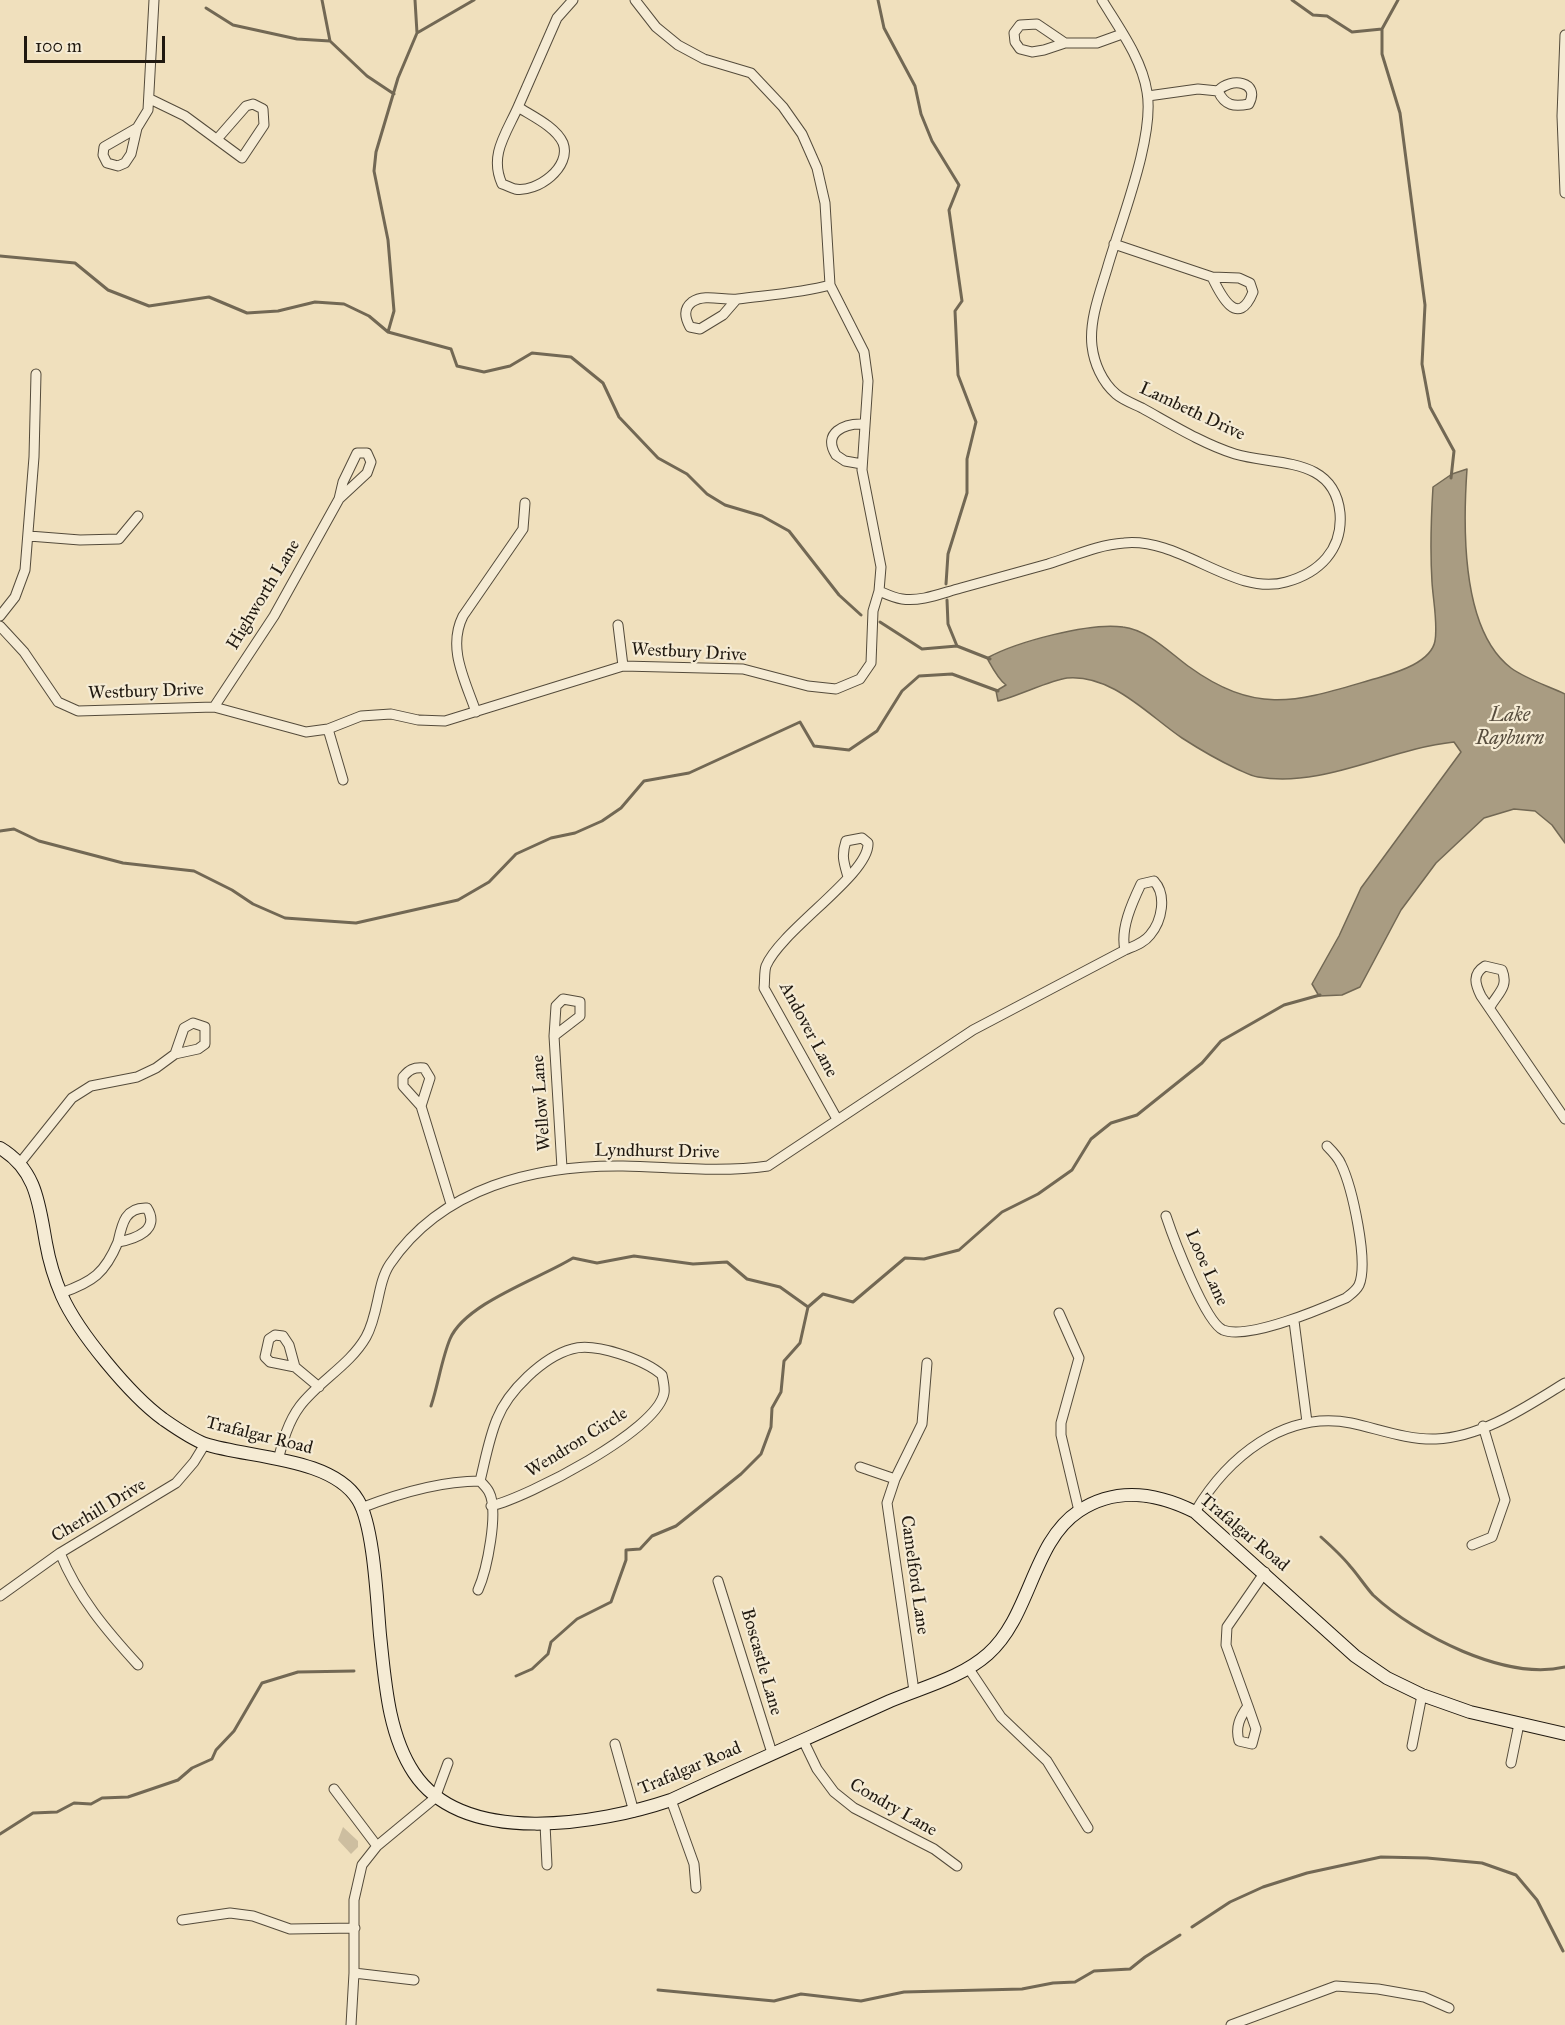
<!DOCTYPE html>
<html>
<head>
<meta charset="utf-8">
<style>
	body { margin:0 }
	#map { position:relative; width:1565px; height:2025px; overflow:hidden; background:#f0e0bd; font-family:"IM FELL Great Primer",serif }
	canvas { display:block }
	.scale { position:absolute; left:24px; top:36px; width:141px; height:27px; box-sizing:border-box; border:3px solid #201910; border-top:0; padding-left:8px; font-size:18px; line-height:21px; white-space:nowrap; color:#201910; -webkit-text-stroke:4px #f5ebd4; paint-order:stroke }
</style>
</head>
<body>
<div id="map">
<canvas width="1565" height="2025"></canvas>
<div class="scale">100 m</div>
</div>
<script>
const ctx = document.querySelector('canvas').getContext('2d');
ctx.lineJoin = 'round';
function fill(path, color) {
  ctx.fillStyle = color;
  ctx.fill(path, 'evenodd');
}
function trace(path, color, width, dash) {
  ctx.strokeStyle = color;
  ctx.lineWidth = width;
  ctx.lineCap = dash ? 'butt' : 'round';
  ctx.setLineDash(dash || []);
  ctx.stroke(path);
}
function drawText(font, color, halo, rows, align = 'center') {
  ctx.font = font + ' "IM FELL Great Primer",serif';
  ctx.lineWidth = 4.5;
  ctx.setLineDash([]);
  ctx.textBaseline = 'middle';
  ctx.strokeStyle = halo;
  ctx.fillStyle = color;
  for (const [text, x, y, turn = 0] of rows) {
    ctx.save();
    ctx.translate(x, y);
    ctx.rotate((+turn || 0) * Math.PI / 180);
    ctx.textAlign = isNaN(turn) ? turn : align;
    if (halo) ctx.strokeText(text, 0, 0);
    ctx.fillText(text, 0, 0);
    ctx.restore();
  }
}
const green = new Path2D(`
	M343 1827 358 1841V1847L351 1854 338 1840Z`);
const water = new Path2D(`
	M1467 469C1463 526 1461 630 1511 668 1526 679 1548 686 1565 694V843L1552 825 1535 811 1514 809 1484 818 1436 863 1401 910 1360 987 1342 995 1319 996 1312 984 1339 936 1361 888 1461 752 1454 742C1387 749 1325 788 1258 777 1251 776 1244 772 1237 769 1218 760 1199 749 1182 738 1148 715 1112 674 1067 678 1051 680 1018 696 998 701L996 691 1006 685C998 679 992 667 987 658 1016 642 1090 622 1123 627 1148 630 1169 652 1188 666 1261 719 1303 699 1381 677 1398 672 1431 662 1435 641 1438 623 1433 600 1432 582 1430 550 1431 519 1433 487L1452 474Z`);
const stream = new Path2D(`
	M322 0 330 41 367 76 394 94
	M878 0 884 28 915 86 921 114 932 141 959 185 949 210 962 301 955 311 958 375 976 422 967 459V493L948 554 946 584
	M1292 0 1313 15 1327 16 1352 32 1382 29
	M1398 0 1382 29V54L1400 113 1425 305 1422 364 1430 407 1454 451 1451 478
	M206 8 233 25 297 39 330 41
	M417 33 474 0
	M0 256 75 263 108 290 149 306 209 297 247 313 278 311 315 302 344 304 369 316 388 332 451 349 457 366 484 372 510 366 532 353 571 357 603 383 619 417 658 458 687 474 707 494 725 505 762 516 789 531 839 595 861 615
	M388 332 394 311 388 240 374 171 376 152 398 78 417 33 415 0
	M947 600 948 624 957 646
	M880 622 922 649 957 646 990 659
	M0 831 14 829 39 841 123 863 194 871 232 890 253 904 285 918 356 923 458 900 489 882 516 854 551 838 575 833 602 821 621 808 644 781 689 773 800 722 814 746 849 750 877 731 902 691 919 676 952 674 998 691
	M431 1406C438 1385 442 1358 450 1339 465 1303 541 1278 573 1258L597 1263 634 1256 693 1264 727 1262 747 1279 780 1287 808 1307
	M1321 1537C1331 1546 1342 1556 1350 1566 1358 1575 1365 1586 1373 1595 1416 1635 1505 1681 1565 1667
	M516 1676 532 1669 548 1654 551 1642 577 1619 611 1602 626 1560V1550L640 1549 652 1536 676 1526 741 1474 761 1454 771 1427 772 1408 781 1392 784 1361 800 1343 808 1307 823 1294 853 1302 905 1258 924 1259 959 1250 1002 1212 1038 1194 1072 1170 1091 1139 1111 1123 1137 1115 1202 1063 1221 1041 1284 1005 1320 995
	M0 1834 33 1813 57 1812 74 1803 91 1804 102 1798 128 1797 178 1780 192 1768 212 1759 216 1750 234 1731 262 1683 298 1672 354 1671
	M1192 1927 1230 1902 1263 1887 1307 1873 1381 1857 1427 1858 1482 1863 1516 1875 1537 1900 1563 1951
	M658 1990 774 2001 801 1994 861 2001 904 1992 1022 1989 1053 1983 1075 1982 1094 1971 1130 1969 1145 1957 1180 1935`);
const street = new Path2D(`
	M1565 35 1562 116 1565 193
	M1065 43 1044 50 1032 52 1020 49 1015 42 1014 33 1020 25 1037 24 1065 43H1097L1122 34
	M1148 96 1198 89 1218 91C1225 106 1234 107 1249 104 1261 81 1230 77 1218 91
	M150 99 185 116 242 158 264 125 263 109 253 104 246 106 218 138
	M518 107C532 116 556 127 563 143 572 167 537 193 515 189 511 188 506 185 502 184 489 155 506 134 518 107Z
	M518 107 557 18 573 0
	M137 128 104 147 103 155 107 163 118 166 125 163 131 154 137 128 148 110 154 0
	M1114 244 1212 277C1221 296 1238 329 1253 292L1250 283 1239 278 1212 277
	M736 300 723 315 700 329 690 327C685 318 683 309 692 302 705 293 724 301 738 299 769 295 801 293 830 285
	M862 464 845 461 836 455C822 433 844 423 864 424
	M29 536 80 540 119 539 138 516
	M879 591C886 594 894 598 902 599 921 602 942 593 961 588 990 580 1019 572 1048 564 1074 556 1097 545 1124 543 1181 537 1234 597 1286 582 1319 573 1343 550 1340 513 1334 456 1276 466 1235 454 1203 444 1171 424 1142 408 1134 404 1123 400 1116 394 1102 382 1094 363 1092 346 1089 321 1100 292 1107 269 1120 223 1155 137 1147 92 1142 59 1119 28 1102 0
	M0 616 15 597 25 570 34 457 36 374
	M618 625 623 666
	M0 626 24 652 58 702 78 711 214 707 306 732 328 729 361 716 391 714 418 720 445 721 623 666 743 669 808 686 836 689 860 679 871 663 873 611 879 591 881 567 862 470 868 381 864 352 830 285 825 203 817 168 802 134 783 107 751 73 704 59 678 45 656 27 635 0
	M214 707 274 616 339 499 367 473 371 462 367 453H357L343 482 339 499
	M476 712C465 680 447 648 463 616L523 529 525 503
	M328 729 343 780
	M1490 1007C1498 993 1509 987 1502 970L1485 966C1472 974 1475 984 1481 996L1565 1119
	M554 1036 556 1006 563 999 580 1002V1016L554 1036 562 1168
	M421 1106 403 1086V1077C409 1070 413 1067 424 1068L430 1078 421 1106 451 1204
	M837 1119 764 988C765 981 764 972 766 966 781 930 870 874 868 843L862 838 846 841C841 856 844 863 848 877
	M20 1163 72 1098 91 1086 137 1077 156 1068 175 1054 198 1049 205 1044V1027L193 1023 184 1028 175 1054
	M1166 1216C1173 1237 1205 1322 1223 1330 1248 1340 1321 1309 1346 1298 1351 1294 1356 1291 1359 1285 1369 1262 1352 1187 1341 1164 1338 1157 1332 1151 1327 1146
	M61 1293C93 1282 105 1273 118 1242 135 1239 161 1230 147 1208 125 1207 122 1224 118 1242
	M1059 1313 1079 1358 1061 1423V1435L1079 1511
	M1294 1321 1307 1422
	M295 1367 270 1362 265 1357 269 1339 275 1335 283 1336 289 1345 295 1367 319 1387
	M278 1460C283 1441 288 1422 300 1406 319 1381 350 1365 366 1337 379 1314 377 1283 390 1264 442 1187 535 1165 623 1166 671 1167 720 1173 768 1166L973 1030 1125 950C1120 929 1132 903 1141 884L1154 881C1167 895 1162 921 1150 935 1144 943 1134 946 1125 950
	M860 1467 895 1479
	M480 1481C485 1461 489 1438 497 1419 508 1391 543 1357 572 1349 595 1342 645 1360 662 1375 663 1380 665 1388 664 1393 657 1431 528 1497 491 1506
	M361 1508C397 1494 441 1481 480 1481 483 1484 487 1488 489 1492 499 1511 487 1570 478 1590
	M1195 1512C1227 1458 1284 1410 1351 1423 1379 1429 1407 1440 1436 1439 1483 1437 1527 1406 1565 1383
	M1472 1545 1492 1537 1505 1500 1483 1426
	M60 1553C78 1597 106 1630 138 1665
	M718 1581 772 1753
	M0 1596 60 1553 176 1483 194 1462 205 1444
	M969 1669 1001 1717 1047 1761 1088 1828
	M914 1691 887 1503 895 1479 922 1424 927 1363
	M1248 1706 1256 1729 1252 1744 1239 1741C1235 1727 1240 1717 1248 1706L1226 1645 1227 1627 1265 1572
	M803 1740 817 1769 834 1792 854 1808 934 1849 957 1866
	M615 1744 634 1812
	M1412 1746 1422 1695
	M1511 1763 1519 1724
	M334 1789 377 1846
	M671 1800 694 1864 696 1888
	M545 1824 547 1865
	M182 1920 230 1913 253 1916 290 1929 355 1928
	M354 1973 414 1980
	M351 2025 354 1973V1900L362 1865 377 1846 435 1798 448 1763
	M1231 2025 1336 1986 1378 1989 1424 1997 1449 2008`);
const secondary = new Path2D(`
	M0 1148C37 1170 39 1205 46 1243 49 1260 55 1280 62 1296 78 1332 130 1395 163 1419 176 1428 190 1438 205 1444 248 1458 332 1457 358 1500 374 1526 377 1602 380 1635 385 1681 388 1734 414 1773 464 1848 600 1824 671 1800 744 1766 817 1734 890 1701 923 1687 961 1678 988 1654 1031 1616 1032 1542 1079 1511 1117 1486 1157 1493 1195 1512L1355 1656 1387 1678 1422 1695 1470 1712 1565 1734`);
const streetNames = [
	["Lambeth Drive",1192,412,25],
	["Highworth Lane",264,595,-59],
	["Westbury Drive",689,653,3],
	["Westbury Drive",146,692,-2],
	["Andover Lane",808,1030,62],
	["Wellow Lane",542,1103,-94],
	["Lyndhurst Drive",657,1152,1],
	["Looe Lane",1206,1268,66],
	["Trafalgar Road",259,1436,14],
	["Wendron Circle",577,1443,-32],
	["Cherhill Drive",99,1511,-31],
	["Trafalgar Road",1244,1533,40],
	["Camelford Lane",914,1575,82],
	["Boscastle Lane",761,1662,74],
	["Trafalgar Road",690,1769,-23],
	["Condry Lane",893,1808,30]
];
const waterNames = [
	["Lake",1510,716],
	["Rayburn",1510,739]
];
fill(green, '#cdbea0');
fill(water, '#a99c82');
trace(water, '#726854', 1.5);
trace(stream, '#726854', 3);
trace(street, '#544b3b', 11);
trace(secondary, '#201910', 14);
trace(street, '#f5ebd4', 9);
trace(secondary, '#f5ebd4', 12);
drawText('18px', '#201910', '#f5ebd4', streetNames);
drawText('italic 20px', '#574d3e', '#f5ebd4', waterNames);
</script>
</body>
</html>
